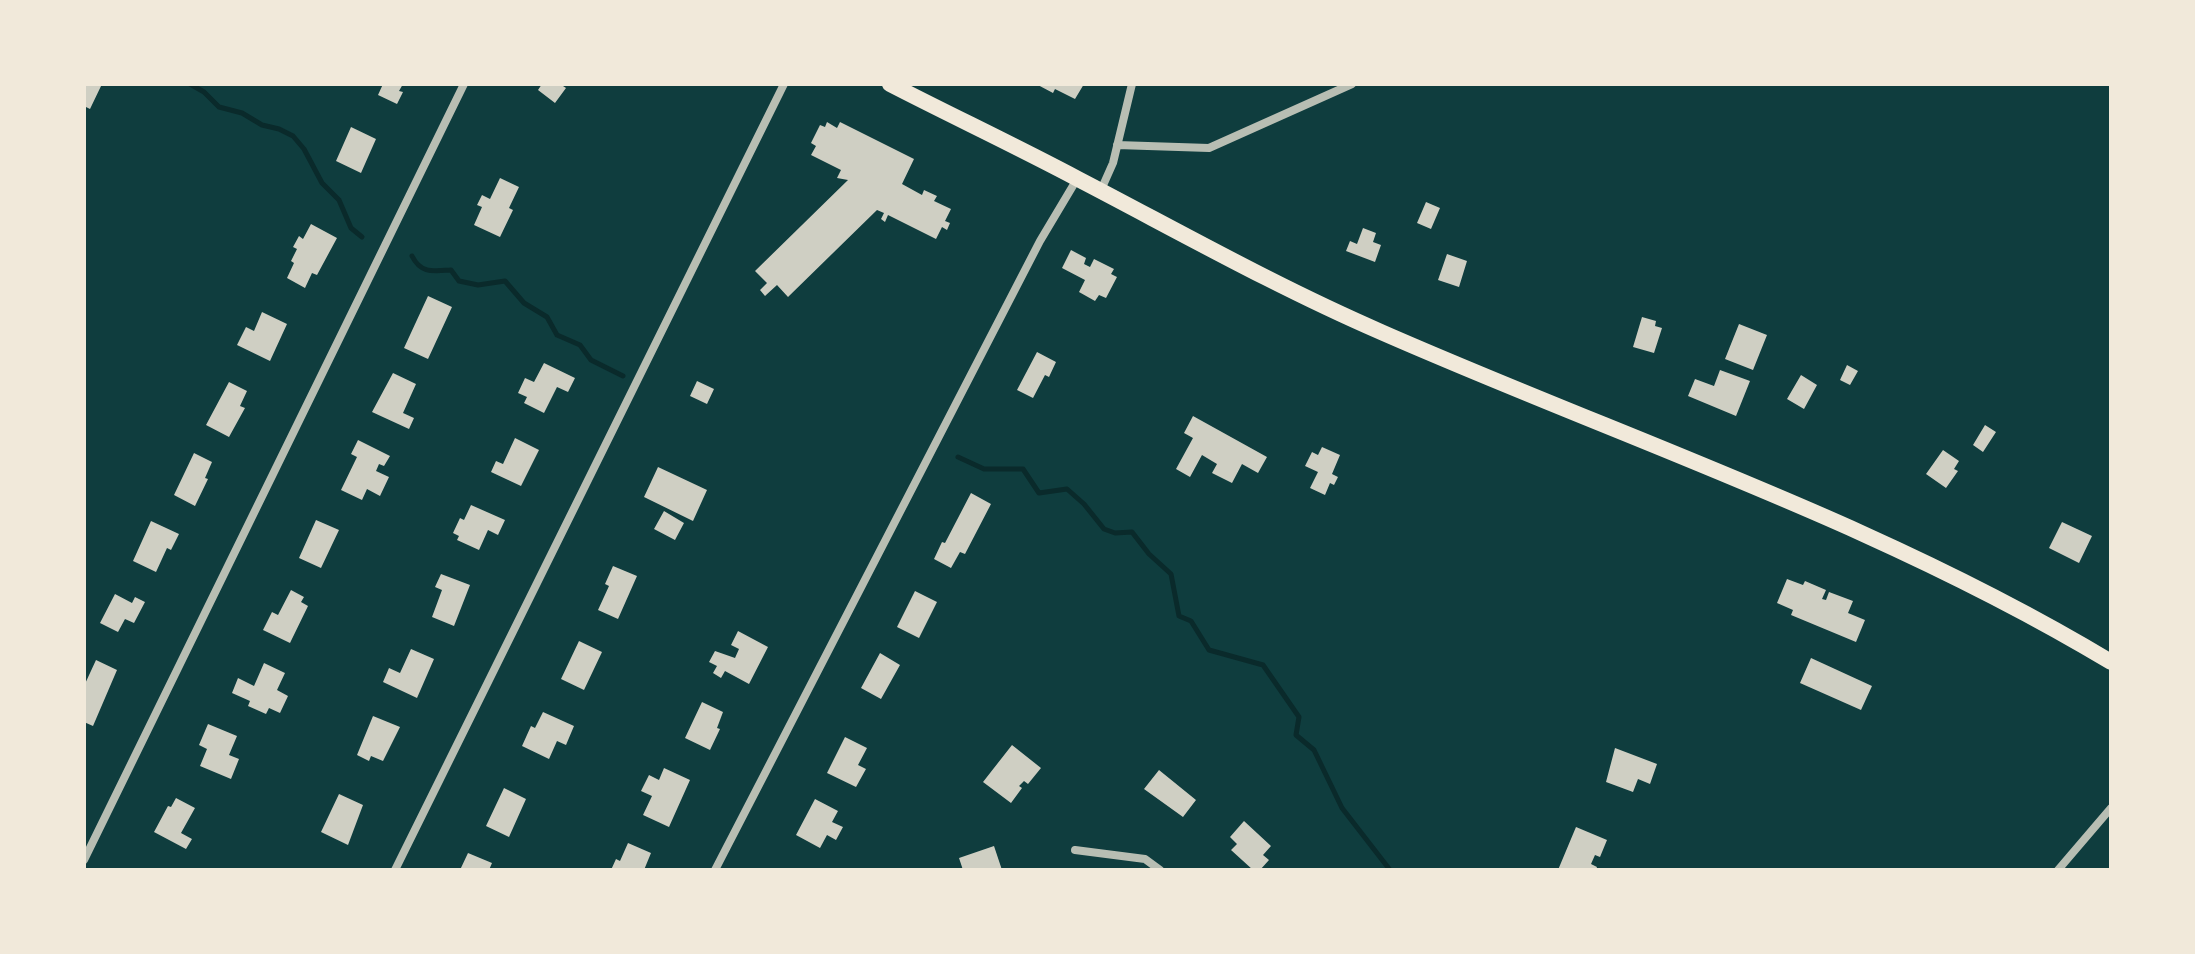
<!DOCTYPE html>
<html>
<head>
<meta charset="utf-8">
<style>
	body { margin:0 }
	#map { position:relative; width:2195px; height:954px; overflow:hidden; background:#0f3d3e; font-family:Karla,sans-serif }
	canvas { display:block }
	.frame { position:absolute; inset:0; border:86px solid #f1e9da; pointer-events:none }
</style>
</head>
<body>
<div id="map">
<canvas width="2195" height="954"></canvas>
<div class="frame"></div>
</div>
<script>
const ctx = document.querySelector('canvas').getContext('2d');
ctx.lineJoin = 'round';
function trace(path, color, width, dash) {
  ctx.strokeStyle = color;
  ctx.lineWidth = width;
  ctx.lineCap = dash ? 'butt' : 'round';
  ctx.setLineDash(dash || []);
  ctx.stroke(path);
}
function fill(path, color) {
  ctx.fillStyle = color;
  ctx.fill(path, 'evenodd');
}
const stream = new Path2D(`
	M190 84 204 92 219 107 242 113 262 125 279 129 293 136 304 149 322 183 339 200 351 228 362 237
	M412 256C421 274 433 271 451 270L459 281 478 285 505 281 524 303 547 317 557 335 580 345 591 360 623 376
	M958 457 984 469H1023L1039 493 1067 489 1084 504 1104 529 1115 533 1132 532 1149 554 1171 574 1179 616 1191 621 1209 650 1263 665 1299 717 1296 735 1314 750 1342 808 1390 870`);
const building = new Path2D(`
	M84 84H102L90 109 84 106Z
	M383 84H403L399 91 403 92 397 104 378 95Z
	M542 84H560L566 88 555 103 538 90Z
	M1036 84H1084L1075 99 1055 89 1053 93Z
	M827 122 837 128 840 122 914 159 902 184 922 195 924 190 937 196 934 201 951 209 945 221 950 223 947 230 942 227 936 239 888 215 885 222 881 219 884 213 877 210 788 297 777 285 765 296 760 290 767 283 755 271 848 180 837 178 841 170 811 155 816 146 811 143 820 125 825 127Z
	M351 127 376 139 361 173 336 161Z
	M500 178 519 187 509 208 513 210 500 237 474 225 482 207 477 205 482 195 490 199Z
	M1426 202 1440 208 1431 229 1417 223Z
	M311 224 337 238 317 275 312 273 305 288 287 278 294 263 291 261 297 249 293 247 299 236 303 239Z
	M1363 228 1376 233 1373 242 1381 245 1375 262 1346 251 1350 241 1357 244Z
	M1071 250 1086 258 1084 264 1090 267 1094 259 1114 269 1111 274 1117 277 1106 298 1099 295 1095 301 1079 292 1085 280 1062 268Z
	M1447 254 1467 261 1459 287 1438 280Z
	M428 296 452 307 428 359 404 348Z
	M262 312 287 324 270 361 237 345 246 327 254 331Z
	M1642 317 1656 321 1655 326 1662 328 1654 353 1633 347Z
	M1739 324 1767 335 1753 370 1725 359Z
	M1037 352 1056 362 1049 377 1045 375 1033 398 1017 390Z
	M544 363 575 378 568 392 557 387 544 413 524 403 527 397 518 393 525 378 534 382Z
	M1847 365 1858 371 1850 385 1840 380Z
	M1720 370 1750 381 1736 416 1688 396 1695 379 1714 386Z
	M393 373 416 384 403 413 414 418 409 429 372 412Z
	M1801 375 1817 385 1804 409 1787 399Z
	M697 381 714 389 707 404 690 396Z
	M229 382 247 391 240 406 245 408 229 437 206 425Z
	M1193 416 1267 457 1258 473 1242 464 1232 483 1212 473 1217 464 1202 455 1190 477 1176 469 1193 438 1184 433Z
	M1985 425 1996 432 1983 452 1973 445Z
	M515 438 539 450 521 486 491 472 496 461 503 464Z
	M358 440 390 456 384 466 379 464 376 471 389 477 380 496 367 489 362 500 341 490 357 457 351 454Z
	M1322 447 1340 455 1332 474 1338 477 1334 485 1330 483 1325 495 1310 488 1318 472 1305 466 1312 452 1318 455Z
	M1943 450 1959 461 1954 469 1958 471 1946 488 1926 474Z
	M194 453 212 462 205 478 208 479 195 506 174 495Z
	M658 467 707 490 693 521 644 497Z
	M971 493 991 504 965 554 960 552 951 568 934 559 942 542 945 543Z
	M471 505 505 520 498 535 488 530 479 550 457 540 459 536 453 533 460 518 464 520Z
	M664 511 684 523 675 540 654 529Z
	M316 520 339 530 321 568 299 558Z
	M151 521 179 534 171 550 167 548 156 572 133 561Z
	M2062 522 2092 536 2079 563 2049 548Z
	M613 566 637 576 618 619 598 610 609 586 605 584Z
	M441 574 470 585 454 626 432 617 442 590 435 587Z
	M1787 579 1803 585 1805 581 1826 590 1822 599 1826 600 1829 592 1853 601 1848 613 1865 620 1856 642 1791 615 1793 610 1777 603Z
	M291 590 304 597 301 602 308 606 290 643 263 630 272 612 278 615Z
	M915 591 937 602 919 638 897 627Z
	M115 594 132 603 135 597 145 602 134 623 125 619 118 632 100 623Z
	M738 631 768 647 749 684 725 671 721 678 713 673 717 666 709 662 715 651 735 658 739 649 731 645Z
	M579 641 602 652 584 690 561 679Z
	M411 649 434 659 417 698 383 682 389 668 400 673Z
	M880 653 900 665 881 699 861 688Z
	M1811 658 1872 686 1861 710 1800 683Z
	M96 660 117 670 93 726 84 722V686Z
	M264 663 285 673 277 690 288 696 280 713 269 708 266 714 248 706 250 701 232 693 238 678 254 686Z
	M702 702 723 712 717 728 720 729 710 750 685 738Z
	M543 712 574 726 566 745 557 741 549 759 522 746 531 726 535 728Z
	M373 716 400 727 383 761 371 756 369 761 357 755Z
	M208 724 237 736 229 755 239 759 231 779 200 766 207 749 199 745Z
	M845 737 867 748 858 765 866 769 856 787 827 773Z
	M1012 745 1041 768 1028 784 1024 781 1019 786 1022 788 1011 803 983 782Z
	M1615 748 1657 764 1650 784 1638 779 1633 792 1606 782Z
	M664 768 690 780 669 827 643 815 652 796 641 791 649 775 659 780Z
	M1159 770 1196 800 1183 817 1144 789Z
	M504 788 526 799 509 837 486 826Z
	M339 794 363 805 348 845 321 832Z
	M176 798 195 808 181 833 192 839 186 849 154 832 168 806 171 807Z
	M815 799 838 811 832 822 843 827 836 840 827 835 820 848 796 835Z
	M1244 821 1271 846 1263 855 1269 860 1260 870H1253L1231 850 1237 844 1230 837Z
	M1576 827 1607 840 1600 857 1595 855 1591 864 1597 867 1596 870H1558Z
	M628 843 651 853 644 870H611L616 859 620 861Z
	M994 846 1002 870H963L959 858Z
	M468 853 492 863 489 870H460Z`);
const minor = new Path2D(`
	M1117 145 1209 148 1352 84
	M1101 190 1113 163 1132 84
	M1075 850 1145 859 1160 870
	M84 860 464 84
	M395 870 784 84
	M715 870 1040 241 1077 179
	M2058 870 2111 808`);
const primary = new Path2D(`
	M890 84C952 116 1016 146 1078 179 1178 231 1277 287 1381 332 1627 440 1880 523 2111 662`);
trace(stream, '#0a2a2b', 5);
fill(building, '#cfcfc3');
trace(minor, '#b8beb3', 8);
trace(primary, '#f1e9da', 16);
</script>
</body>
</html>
